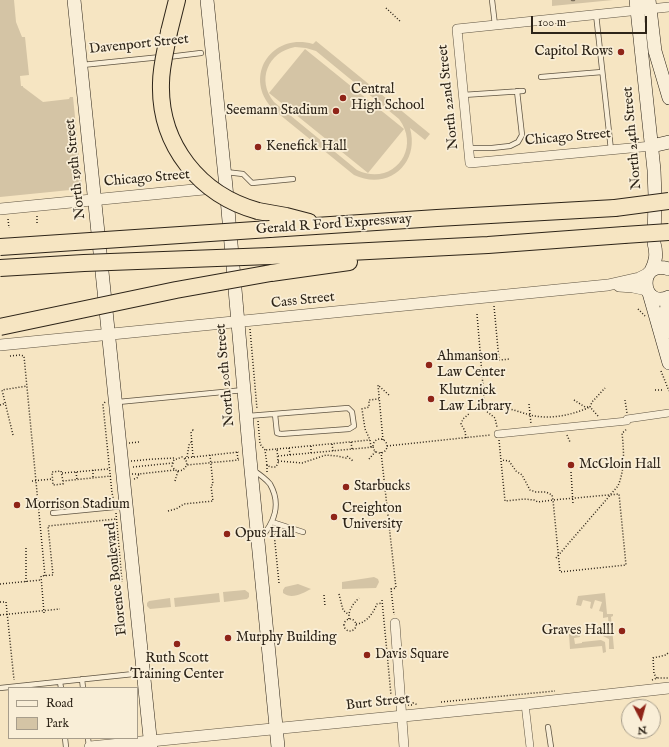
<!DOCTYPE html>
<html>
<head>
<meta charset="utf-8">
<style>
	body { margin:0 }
	#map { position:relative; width:669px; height:747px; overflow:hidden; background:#f6e5c2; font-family:"IM FELL English",serif }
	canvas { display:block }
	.legend { position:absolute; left:8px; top:687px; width:130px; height:52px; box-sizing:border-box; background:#f9eed7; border:1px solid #a79d8b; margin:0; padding:5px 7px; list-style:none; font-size:12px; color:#2d2418 }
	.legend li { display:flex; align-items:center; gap:8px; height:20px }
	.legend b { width:20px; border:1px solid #a79d8b }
	.north { position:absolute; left:621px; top:699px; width:40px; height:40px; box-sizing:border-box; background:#f9eed7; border:1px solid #a79d8b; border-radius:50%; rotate:174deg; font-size:11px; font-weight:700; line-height:16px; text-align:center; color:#2d2418 }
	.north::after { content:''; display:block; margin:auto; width:14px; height:18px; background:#8f2418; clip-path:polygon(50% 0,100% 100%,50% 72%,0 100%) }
	.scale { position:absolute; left:531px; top:16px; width:116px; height:18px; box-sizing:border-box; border:2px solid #2d2418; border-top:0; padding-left:5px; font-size:12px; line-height:14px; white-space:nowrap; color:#2d2418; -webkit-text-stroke:3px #f9eed7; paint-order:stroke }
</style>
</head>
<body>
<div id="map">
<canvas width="669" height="747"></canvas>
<ul class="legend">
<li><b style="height:5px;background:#f9eed7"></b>Road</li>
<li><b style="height:11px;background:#d4c4a5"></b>Park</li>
</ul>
<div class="north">N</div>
<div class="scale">100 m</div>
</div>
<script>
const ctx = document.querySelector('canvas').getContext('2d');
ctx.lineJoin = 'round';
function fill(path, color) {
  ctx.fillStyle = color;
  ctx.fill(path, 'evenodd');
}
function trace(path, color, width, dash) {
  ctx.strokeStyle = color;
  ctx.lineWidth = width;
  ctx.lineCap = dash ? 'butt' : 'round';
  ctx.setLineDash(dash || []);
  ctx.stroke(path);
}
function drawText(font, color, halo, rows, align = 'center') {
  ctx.font = font + ' "IM FELL English",serif';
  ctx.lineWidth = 3.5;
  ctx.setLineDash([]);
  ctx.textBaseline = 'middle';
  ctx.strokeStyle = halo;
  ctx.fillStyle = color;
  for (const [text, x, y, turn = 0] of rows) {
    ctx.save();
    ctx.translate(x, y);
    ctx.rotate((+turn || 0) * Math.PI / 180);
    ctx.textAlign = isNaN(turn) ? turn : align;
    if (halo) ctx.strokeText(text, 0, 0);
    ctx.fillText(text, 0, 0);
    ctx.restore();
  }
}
const green = new Path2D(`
	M0 0H14L16 22 22 37H25L29 75 20 76 21 86H23V87L43 102 69 99 70 97H73L82 187 80 189 0 197Z
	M552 0H613L552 6Z
	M316 41 430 134 425 140 410 128C420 164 388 191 354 175L274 110C242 79 270 32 313 44ZM295 47 306 48 316 51 399 119C422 150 392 187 357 170L274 102C256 80 268 52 295 47Z
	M305 49 404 129 368 173 269 93Z
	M374 577 378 579 379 582 376 588 342 589V582Z
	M298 584 311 589C303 593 292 600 283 593V590L285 587Z
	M245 590 249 593V597L247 599 224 602 223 592Z
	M219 593 220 602 175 607 174 598Z
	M605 593 607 614H613V616L611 617 614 649H609V639L603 636 602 631 609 629 608 617 603 618V612L599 611 602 602 595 600 592 609 590 608 591 602 583 600 581 606 576 605 578 596Z
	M170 598 171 607 150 609 147 606V603L149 601Z
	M580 632V637L574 638 575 644 582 643V642L601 640 605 642 606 652 603 653 602 646 570 649 569 634Z`);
const stream = new Path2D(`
	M572 0H574`);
const path = new Path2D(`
	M386 8 401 22
	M37 216V225
	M8 219 9 228
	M494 306 499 360 510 359
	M638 309 645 316
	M477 314 485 410 495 418 497 427
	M250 329 257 409
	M10 356 20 355 24 356 45 576
	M661 371 669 391
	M655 390H663
	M574 400 585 407H589
	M625 400 627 413
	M105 402 103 405 112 493 114 501
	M529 404 531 424
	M0 405 6 403
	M485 410C505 405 512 410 530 415 551 420 572 415 590 407
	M598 416 590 407 592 402 605 388
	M258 421 260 444 265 450 267 465 270 467H276L278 463 277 449 265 450
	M13 435 2 390 27 386
	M567 435 570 442
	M466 438 465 431 461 424 463 419 470 413
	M373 446a7 7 0 1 1 14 0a7 7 0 1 1-14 0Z
	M383 440 378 385 389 395
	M499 440C501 461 503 481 505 501L524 499 534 500 538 502 553 500 619 494 626 565 560 572 553 500 552 495 546 492H536L530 490 522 475 516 471 509 461 501 460
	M351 442 352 449
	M129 443 139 442
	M332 444 333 451
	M311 446V453
	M387 446 490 435
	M371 447 370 440 365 429 362 409 369 407V400L379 399
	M289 448 290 455
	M277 449 370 440
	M237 452 238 460
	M381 452 396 588 391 589 394 615
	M278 456 374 447
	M187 457 189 445 191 442
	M193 457 191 432 193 430V432
	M185 458 239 452
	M369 459 376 451
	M131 461 154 459 175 458
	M278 461 302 463 326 455 337 456 346 458 347 456 353 461
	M267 465V473
	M133 467 173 463
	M93 470V478
	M178 471 183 470 187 465 239 460
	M76 472 77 480
	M571 472 573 504
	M62 473 109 469
	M132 474H139
	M134 479 137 478 139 474 175 470
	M32 481 52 479
	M63 481 61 471 52 472 53 485 63 484V481L111 476
	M175 481 178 471 175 470 172 466 174 460 182 457 186 460 187 465
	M168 511 176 509 184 504 213 501 211 486 213 484 210 455
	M116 513 122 582
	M556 558 618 486C625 469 624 451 622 433L625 431 627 428
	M26 582V548
	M279 583 274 533 296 537
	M0 584 41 580
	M339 594 343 610 349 615
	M324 595 325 606
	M382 600 391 695
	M0 602H6L14 680
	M44 613 41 576 53 575 48 526 116 519
	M0 615 60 609
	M344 625a6 6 0 1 1 12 0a6 6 0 1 1-12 0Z
	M349 619C348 610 353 604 359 598
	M356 624C367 623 373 613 377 604L382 603
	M657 678 654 674 653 658 666 655 669 652
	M652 680 657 678H669
	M391 699 390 704 393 706
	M441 702 555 691
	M408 705H412L413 703 418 705`);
const service = new Path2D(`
	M492 0 495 25
	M596 14 611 150
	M168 57 201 53
	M82 65 161 57
	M541 77 602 72
	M463 95 523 91
	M468 148H492L510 146 518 142 522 135 517 91
	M226 172 243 174 252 183 293 179
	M118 402 244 390
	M248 416 348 408 352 412 354 426 349 429 281 434 277 433 275 414
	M253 470C259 474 266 479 270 484 282 505 274 523 260 539
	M53 513 125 506
	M272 522 303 532
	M82 679 83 688
	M60 682 61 688
	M0 688 143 673
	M548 727 551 747
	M65 738 66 747
	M88 738 89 747`);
const pedestrian = new Path2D(`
	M498 434 627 421V419L669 413
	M525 704 530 747`);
const minor = new Path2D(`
	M652 146 470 163 457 29 669 7
	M395 623 404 747`);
const tertiary = new Path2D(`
	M0 209 214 188
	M619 286 633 287 647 290
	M0 345 608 285 639 278 649 273
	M90 747 525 704 669 688`);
const secondary = new Path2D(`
	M74 0 151 747
	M207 0 226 187 250 459 278 747
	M636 0 654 170 655 196 654 243C657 254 656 261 651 271
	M649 0 655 51 669 98
	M652 146 669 142
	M669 269C637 258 640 310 669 297
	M649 293 669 363
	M669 300C664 311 666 321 669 332`);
const motorway = new Path2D(`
	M169 32 177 0
	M258 211 286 216 309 222
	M270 229 437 218 615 208
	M270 256 488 245 624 235
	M271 273 349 262`);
const motorwayBridge = new Path2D(`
	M169 32C166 49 161 66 161 83 159 145 200 195 258 211
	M615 208 669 201
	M624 235 669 232
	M0 247 270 229
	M0 268 84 263 270 256
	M0 327 176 290 271 273`);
const markers = [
	[621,52,4,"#8f2418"],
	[343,98,4,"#8f2418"],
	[336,111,4,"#8f2418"],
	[258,147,4,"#8f2418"],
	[429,365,4,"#8f2418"],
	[431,399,4,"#8f2418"],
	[571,465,4,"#8f2418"],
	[346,487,4,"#8f2418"],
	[17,505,4,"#8f2418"],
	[334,517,4,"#8f2418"],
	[227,534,4,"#8f2418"],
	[622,631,4,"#8f2418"],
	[228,638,4,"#8f2418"],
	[177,644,4,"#8f2418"],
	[367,655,4,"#8f2418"]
];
const streetNames = [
	["Davenport Street",139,45,-6],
	["North 22nd Street",449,97,-96],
	["Chicago Street",568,138,-5],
	["North 24th Street",633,138,-95],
	["North 19th Street",76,169,-96],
	["Chicago Street",147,179,-5],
	["Gerald R Ford Expressway",334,225,-4],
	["Cass Street",303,301,-6],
	["North 20th Street",226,375,-95],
	["Florence Boulevard",117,579,-96],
	["Burt Street",378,703,-6]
];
const poiNames = [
	["Capitol Rows",613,52,"right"],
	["Central",351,90],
	["High School",351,106],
	["Seemann Stadium",328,111,"right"],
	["Kenefick Hall",266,147],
	["Ahmanson",437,357],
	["Law Center",437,373],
	["Klutznick",439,391],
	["Law Library",439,407],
	["McGloin Hall",579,465],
	["Starbucks",354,487],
	["Morrison Stadium",25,505],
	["Creighton",342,509],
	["University",342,525],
	["Opus Hall",235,534],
	["Graves Halll",614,631,"right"],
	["Murphy Building",236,638],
	["Davis Square",375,655],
	["Ruth Scott",177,659,"center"],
	["Training Center",177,675,"center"]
];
fill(green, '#d4c4a5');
trace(stream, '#7d705b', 2.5);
trace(service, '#5f5442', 6);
trace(pedestrian, '#5f5442', 8);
trace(minor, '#5f5442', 10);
trace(tertiary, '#5f5442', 12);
trace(secondary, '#2d2418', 14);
trace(motorway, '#2d2418', 18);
trace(path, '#2d2418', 1.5, [1, 2]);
trace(service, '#f9eed7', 4.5);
trace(pedestrian, '#f9eed7', 7);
trace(minor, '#f9eed7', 9);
trace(tertiary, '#f9eed7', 11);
trace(secondary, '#f9eed7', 13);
trace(motorway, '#f6e5c2', 16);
trace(motorwayBridge, '#2d2418', 18, []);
trace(motorwayBridge, '#f6e5c2', 16);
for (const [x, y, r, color] of markers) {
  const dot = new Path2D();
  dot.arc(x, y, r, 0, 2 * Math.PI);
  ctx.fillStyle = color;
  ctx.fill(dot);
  trace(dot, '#f9eed7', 1.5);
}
drawText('14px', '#2d2418', '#f9eed7', streetNames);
drawText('14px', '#2d2418', '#f9eed7', poiNames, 'left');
</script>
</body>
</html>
